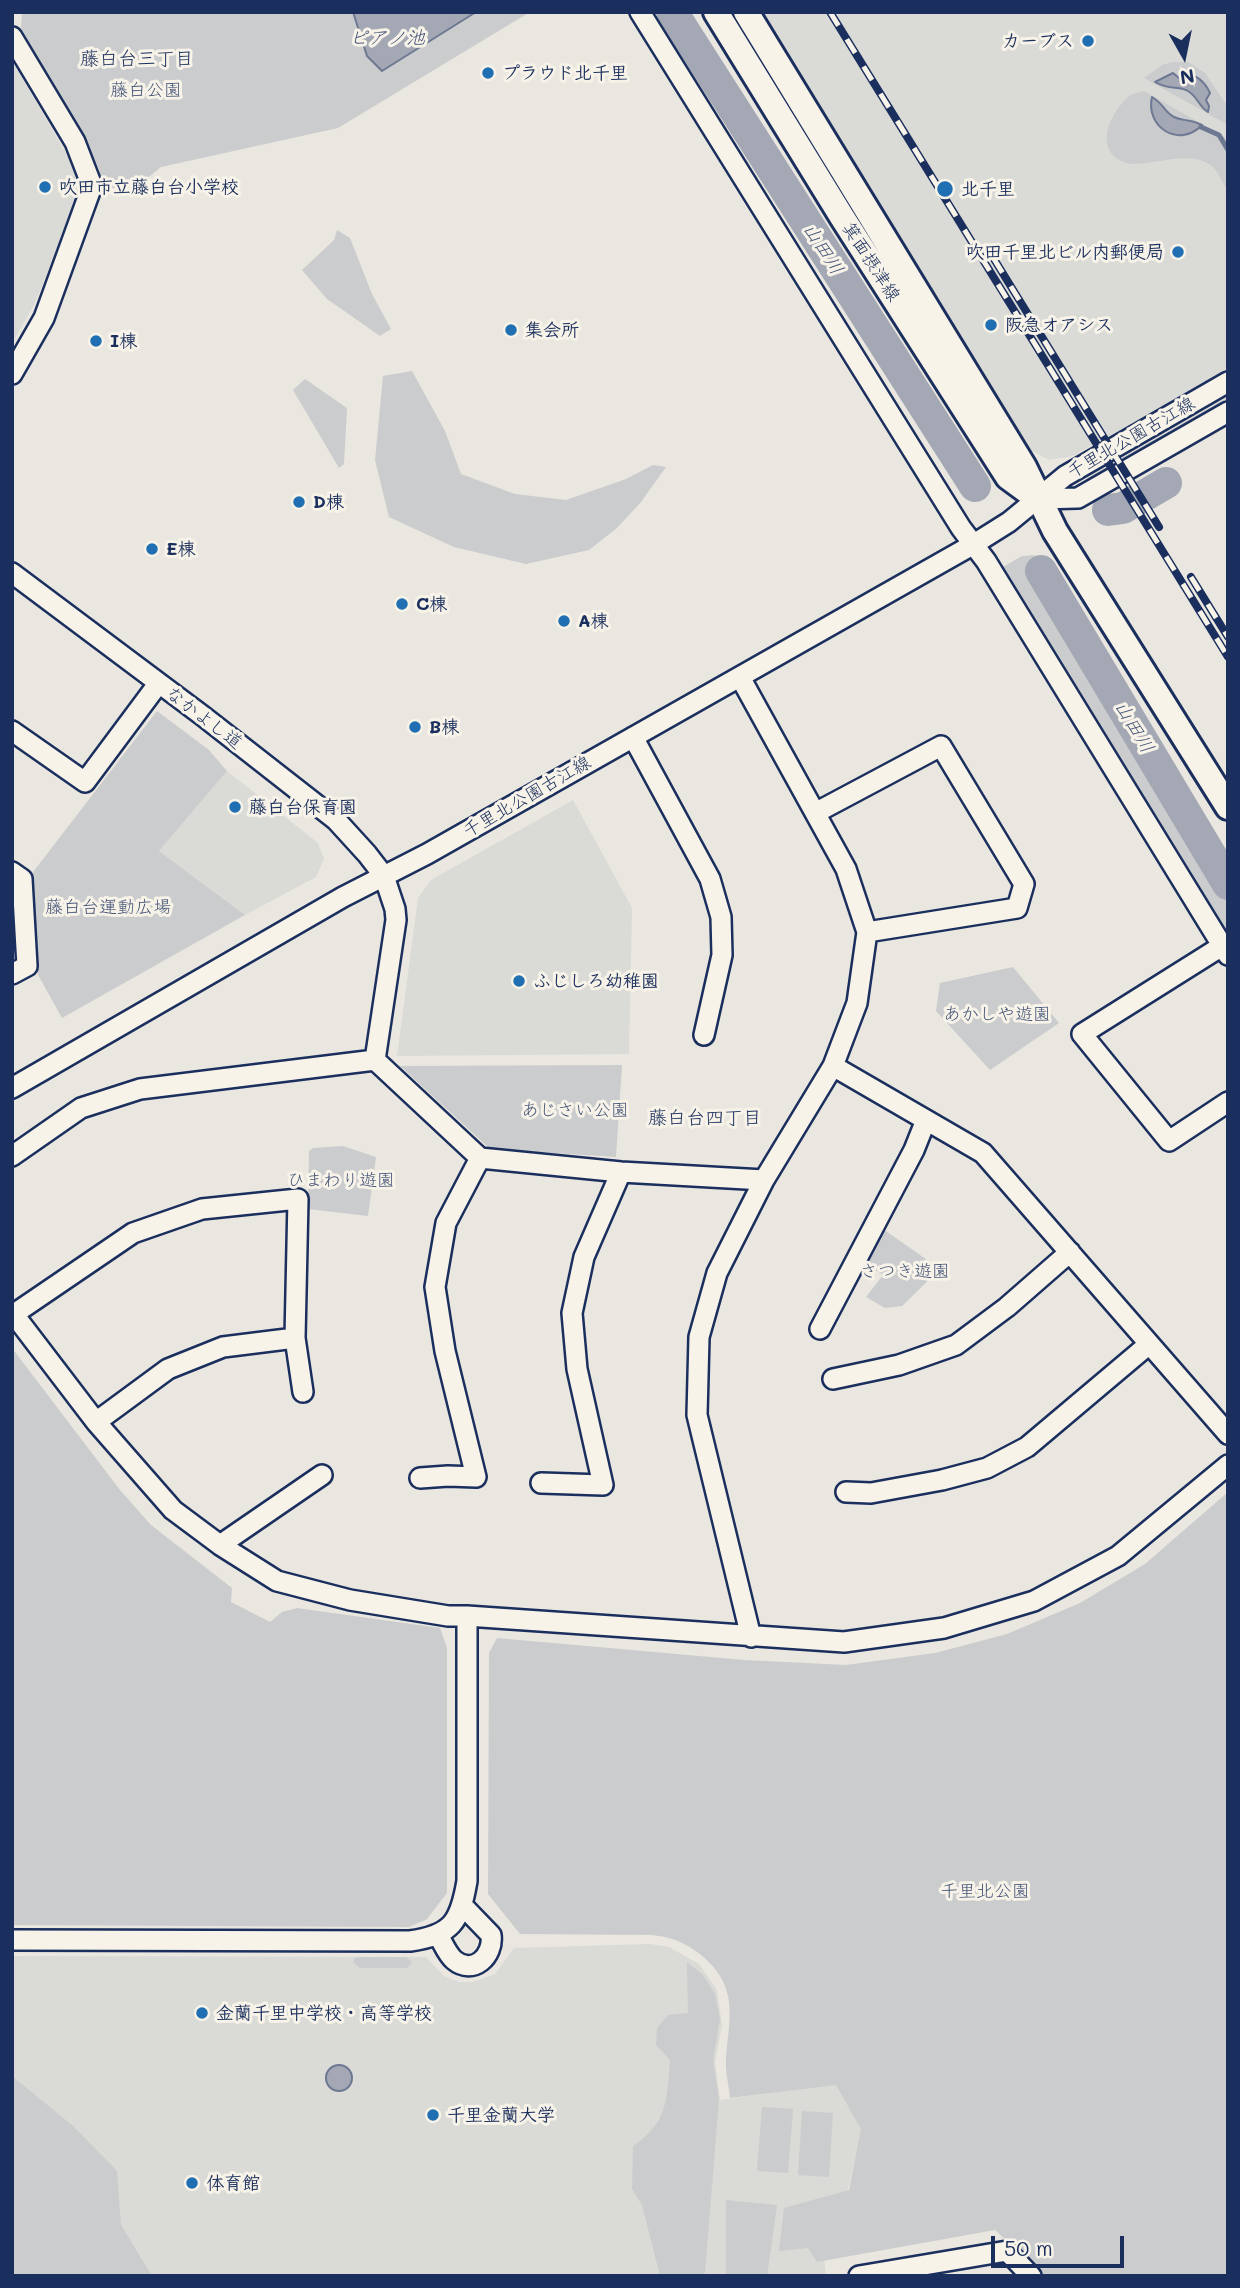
<!DOCTYPE html>
<html>
<head>
<meta charset="utf-8">
<style>
	body { margin:0 }
	#map { position:relative; width:1240px; height:2288px; overflow:hidden; background:#eae7e0; font-family:Mali,sans-serif }
	canvas { display:block }
	.frame { position:absolute; inset:0; border:14px solid #1b2f5e; pointer-events:none }
	.north { position:absolute; left:1149px; top:21px; width:70px; height:70px; -webkit-text-stroke:5px #f7f3e8; paint-order:stroke; rotate:171deg; font-size:19px; font-weight:700; line-height:28px; text-align:center; color:#1b2f5e }
	.north::after { content:''; display:block; margin:auto; width:24px; height:32px; background:#1b2f5e; clip-path:polygon(50% 0,100% 100%,50% 72%,0 100%) }
	.scale { position:absolute; left:991px; top:2236px; width:133px; height:32px; box-sizing:border-box; border:4px solid #1b2f5e; border-top:0; padding-left:9px; font-size:21px; line-height:24px; white-space:nowrap; color:#1b2f5e; -webkit-text-stroke:5px #f7f3e8; paint-order:stroke }
</style>
</head>
<body>
<div id="map">
<canvas width="1240" height="2288"></canvas>
<div class="frame"></div>
<div class="north">N</div>
<div class="scale">50 m</div>
</div>
<script>
const ctx = document.querySelector('canvas').getContext('2d');
ctx.lineJoin = 'round';
function fill(path, color) {
  ctx.fillStyle = color;
  ctx.fill(path, 'evenodd');
}
function trace(path, color, width, dash) {
  ctx.strokeStyle = color;
  ctx.lineWidth = width;
  ctx.lineCap = dash ? 'butt' : 'round';
  ctx.setLineDash(dash || []);
  ctx.stroke(path);
}
function drawText(font, color, halo, rows, align = 'center') {
  ctx.font = font + ' Mali,"Klee One",sans-serif';
  ctx.lineWidth = 6;
  ctx.setLineDash([]);
  ctx.textBaseline = 'middle';
  ctx.strokeStyle = halo;
  ctx.fillStyle = color;
  for (const [text, x, y, turn = 0] of rows) {
    ctx.save();
    ctx.translate(x, y);
    ctx.rotate((+turn || 0) * Math.PI / 180);
    ctx.textAlign = isNaN(turn) ? turn : align;
    if (halo) ctx.strokeText(text, 0, 0);
    ctx.fillText(text, 0, 0);
    ctx.restore();
  }
}
const built = new Path2D(`
	M758 12H1228V370L1073 456 1049 460 1028 449Z
	M12 61 77 172V202L34 305 12 343Z
	M227 771 318 843 324 859 316 877 245 915 159 851Z
	M573 800 632 908 629 1054 397 1056 418 898 431 880Z
	M651 1944 669 1947 699 1964 717 1990 722 2025 715 2062 720 2100 836 2084 862 2129 845 2202 820 2222 826 2276H12V1956L426 1957 444 1976 459 1982H473L495 1974 514 1948Z`);
const green = new Path2D(`
	M22 12H530L338 128 161 167 143 182 104 190 99 169 21 28Z
	M1172 62H1188L1205 73 1228 107V125L1144 78 1162 65Z
	M1144 91 1228 139V191C1224 185 1219 174 1214 168 1188 144 1141 174 1119 160 1094 145 1112 111 1129 96 1133 93 1139 93 1144 91ZM1164 108 1172 116 1187 119 1191 134C1173 139 1158 131 1151 114Z
	M337 230 350 238 372 294 391 329 380 336 327 299 302 270 334 240Z
	M412 371 445 431 461 474 515 494 566 500 626 479 653 465 666 467 641 502 617 528 589 550 526 564 454 547 389 517 375 460 383 376Z
	M305 379 347 408 344 464 339 468 293 390Z
	M1228 397V403L1089 483 1086 482 1087 478Z
	M1034 555 1042 567 1036 571 1228 891V934L1001 568 1022 556Z
	M157 711 209 750 227 771 159 851 245 915 62 1018 38 975 30 876Z
	M1013 967 1059 1023 990 1070 936 1011 940 983Z
	M622 1065 616 1157 490 1149 400 1066Z
	M343 1146 376 1157 368 1216 308 1209 309 1151 313 1148Z
	M883 1229 940 1269 902 1306 885 1308 866 1297 883 1275 868 1264 867 1254Z
	M12 1348 120 1490 151 1525 232 1588 231 1602 270 1622 282 1612 297 1608 440 1628 447 1648V1893L427 1919 409 1927 12 1925Z
	M1228 1492V2276H1045L995 2230 817 2262 808 2248 779 2251 784 2208 849 2190 861 2129 836 2085 730 2098C729 2086 725 2072 726 2060 729 2018 740 1987 701 1955 686 1943 672 1937 652 1935L520 1934 488 1894 489 1653 497 1638 744 1660 846 1665 935 1653 1007 1634 1080 1603 1145 1564Z
	M359 1957H406L412 1962 407 1968H360L353 1962 355 1958Z
	M687 1962 703 1975 715 1994 720 2019 713 2060 719 2100 705 2272 703 2276H660L642 2205 632 2189 633 2146C668 2123 667 2099 670 2060L656 2045 657 2028 668 2015 688 2013Z
	M12 2076 73 2126 117 2171 121 2225 152 2276H12Z
	M762 2107 793 2109 788 2173 757 2171Z
	M802 2111 833 2113 829 2177 798 2175Z
	M726 2200 777 2205 767 2276H726Z`);
const water = new Path2D(`
	M353 12H476L382 71 367 56Z
	M1173 73 1179 78 1185 73C1197 75 1205 82 1210 93L1206 100 1209 106 1208 112C1199 107 1198 97 1188 91 1178 85 1170 91 1155 82Z
	M1152 97C1164 104 1164 112 1174 117 1184 122 1189 118 1202 125 1179 149 1145 127 1152 97Z
	M326 2078a13 13 0 1 1 26 0a13 13 0 1 1-26 0Z`);
const stream = new Path2D(`
	M1201 127 1219 135 1228 150`);
const river = new Path2D(`
	M672 12 975 486
	M1108 510 1123 508 1166 483
	M1041 571 1228 884`);
const minor = new Path2D(`
	M640 12 961 528 986 561 1228 955
	M12 37 75 142 92 186 44 318 12 374
	M1038 499 1078 498 1228 412
	M12 573 203 716 336 820 367 854 384 876 395 909 396 920 375 1060
	M740 677 846 869 867 932 857 1003 833 1066 764 1180 717 1273 699 1337 697 1415 751 1637
	M12 731 85 782 158 684
	M633 737 710 879 721 917 722 955 704 1035
	M817 812 941 746 1024 884 1017 908 867 932
	M12 872 22 879 27 966 12 974
	M1222 946 1082 1034 1169 1141 1228 1102
	M833 1066 983 1153 1228 1434
	M12 1088 343 897 427 854 974 544 1009 522 1065 476 1228 382
	M12 1156 81 1108 140 1089 375 1060 480 1158 446 1223 435 1287 445 1351 476 1477 448 1476 420 1478
	M480 1158 621 1172 764 1180
	M12 1312 96 1422 173 1510 220 1545 277 1581 350 1600 448 1616H467
	M14 1314 133 1233 202 1209 298 1199 295 1338 223 1347 168 1369 96 1422
	M820 1329 914 1150 926 1120
	M295 1338 303 1392
	M833 1379 899 1365 956 1345 1007 1307 1070 1252
	M541 1483 603 1485 577 1369 572 1313 584 1257 621 1172
	M846 1492 871 1493 942 1480 987 1468 1027 1447 1148 1345
	M220 1545 322 1475
	M438 1935C443 1943 447 1954 454 1960 473 1976 494 1956 491 1935L463 1906
	M12 1940 410 1941C452 1935 460 1922 467 1881V1616L844 1642 944 1628 1034 1601 1118 1556 1228 1465
	M859 2276 1007 2251 1031 2276`);
const major = new Path2D(`
	M716 12 842 217 1008 477 1038 499
	M746 12 1024 467 1055 531 1228 807`);
const rail = new Path2D(`
	M830 12 1228 657
	M994 259 1159 527
	M1191 577 1228 637`);
const markers = [
	[1088,41,7,"#1f6fb2"],
	[488,73,7,"#1f6fb2"],
	[45,187,7,"#1f6fb2"],
	[945,189,9,"#1f6fb2"],
	[1178,252,7,"#1f6fb2"],
	[991,325,7,"#1f6fb2"],
	[511,330,7,"#1f6fb2"],
	[96,341,7,"#1f6fb2"],
	[299,502,7,"#1f6fb2"],
	[152,549,7,"#1f6fb2"],
	[402,604,7,"#1f6fb2"],
	[564,621,7,"#1f6fb2"],
	[415,727,7,"#1f6fb2"],
	[235,807,7,"#1f6fb2"],
	[519,981,7,"#1f6fb2"],
	[202,2013,7,"#1f6fb2"],
	[433,2115,7,"#1f6fb2"],
	[192,2183,7,"#1f6fb2"]
];
const poiNames = [
	["カーブス",1074,41,"right"],
	["プラウド北千里",502,73],
	["吹田市立藤白台小学校",59,187],
	["北千里",961,189],
	["吹田千里北ビル内郵便局",1164,252,"right"],
	["阪急オアシス",1005,325],
	["集会所",525,330],
	["I棟",110,341],
	["D棟",313,502],
	["E棟",166,549],
	["C棟",416,604],
	["A棟",578,621],
	["B棟",429,727],
	["藤白台保育園",249,807],
	["ふじしろ幼稚園",533,981],
	["金蘭千里中学校・高等学校",216,2013],
	["千里金蘭大学",447,2115],
	["体育館",206,2183]
];
const parkNames = [
	["藤白公園",146,90],
	["藤白台運動広場",108,907],
	["あかしや遊園",997,1014],
	["あじさい公園",575,1110],
	["ひまわり遊園",341,1180],
	["さつき遊園",905,1271],
	["千里北公園",985,1891]
];
const streetNames = [
	["箕面摂津線",871,262,57],
	["千里北公園古江線",1131,438,-30],
	["なかよし道",204,718,37],
	["千里北公園古江線",527,797,-30]
];
const waterNames = [
	["ピアノ池",387,38],
	["山田川",823,249,57],
	["山田川",1134,727,59]
];
const neighbourhoodNames = [
	["藤白台三丁目",137,59],
	["藤白台四丁目",705,1118]
];
fill(built, '#dadad6');
fill(green, '#cbcccd');
fill(water, '#a3a8b4');
trace(water, '#6d7892', 2);
trace(stream, '#6d7892', 5);
trace(river, '#a3a8b4', 32);
trace(minor, '#1b2f5e', 24);
trace(major, '#1b2f5e', 30);
trace(minor, '#f7f3e8', 19);
trace(major, '#f7f3e8', 24);
trace(rail, '#1b2f5e', 8);
trace(rail, '#f7f3e8', 5, [16]);
for (const [x, y, r, color] of markers) {
  const dot = new Path2D();
  dot.arc(x, y, r, 0, 2 * Math.PI);
  ctx.fillStyle = color;
  ctx.fill(dot);
  trace(dot, '#f7f3e8', 2.5);
}
drawText('bold 18px', '#1b2f5e', '#f7f3e8', poiNames, 'left');
drawText('18px', '#47567a', '#f7f3e8', parkNames);
drawText('18px', '#1b2f5e', '#f7f3e8', streetNames);
drawText('italic 19px', '#445378', '#f7f3e8', waterNames);
drawText('19px', '#1b2f5e', '#f7f3e8', neighbourhoodNames);
</script>
</body>
</html>
